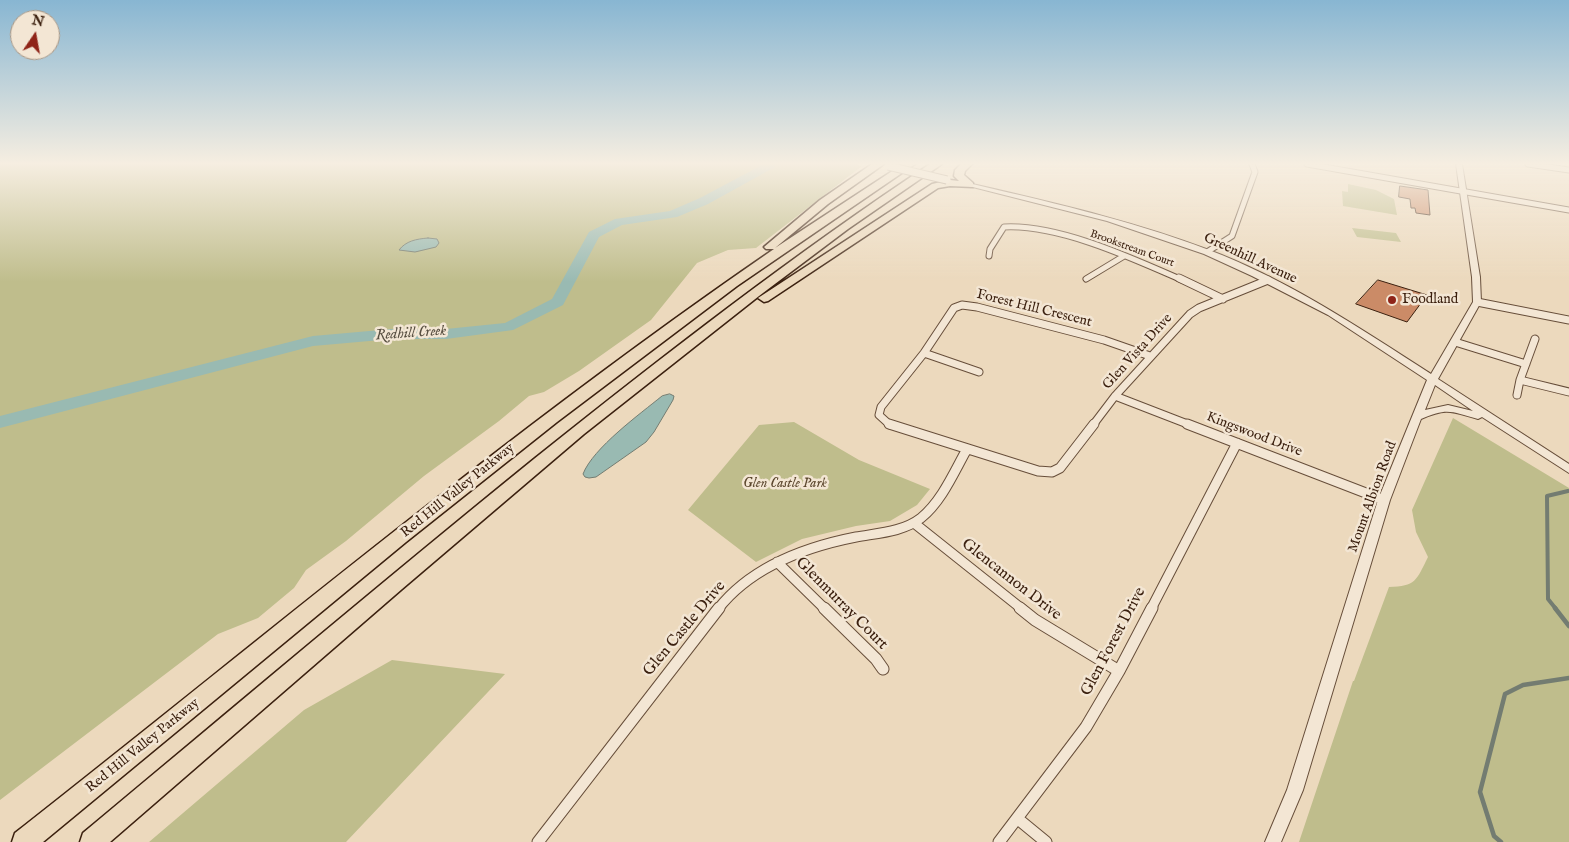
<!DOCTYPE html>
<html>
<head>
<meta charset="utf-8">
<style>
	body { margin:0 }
	#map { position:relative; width:1569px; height:842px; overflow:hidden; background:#ecd9bd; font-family:"IM FELL English",serif }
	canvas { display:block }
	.north { position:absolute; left:10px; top:10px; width:50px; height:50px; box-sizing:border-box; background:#f3e6d4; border:1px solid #a99785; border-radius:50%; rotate:12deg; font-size:14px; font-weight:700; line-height:20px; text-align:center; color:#3b200f }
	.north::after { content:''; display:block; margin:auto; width:18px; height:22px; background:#8f2418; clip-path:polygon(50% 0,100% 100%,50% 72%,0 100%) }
</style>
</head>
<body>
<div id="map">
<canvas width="1569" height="842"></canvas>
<div class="north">N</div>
</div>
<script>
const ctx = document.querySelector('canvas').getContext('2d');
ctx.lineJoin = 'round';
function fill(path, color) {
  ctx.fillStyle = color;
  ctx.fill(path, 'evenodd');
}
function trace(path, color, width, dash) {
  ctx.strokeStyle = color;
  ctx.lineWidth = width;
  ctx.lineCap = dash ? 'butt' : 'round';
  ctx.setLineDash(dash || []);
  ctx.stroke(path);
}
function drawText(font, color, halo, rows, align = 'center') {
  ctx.font = font + ' "IM FELL English",serif';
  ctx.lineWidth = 5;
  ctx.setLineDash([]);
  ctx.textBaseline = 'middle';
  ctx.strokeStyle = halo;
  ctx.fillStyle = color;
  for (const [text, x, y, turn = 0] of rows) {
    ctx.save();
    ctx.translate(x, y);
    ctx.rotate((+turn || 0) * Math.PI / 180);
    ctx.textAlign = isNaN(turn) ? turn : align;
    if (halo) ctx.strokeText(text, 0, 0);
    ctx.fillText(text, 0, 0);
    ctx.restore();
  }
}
const green = new Path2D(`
	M0 164H856L862 166 756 248 728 250 697 263 651 320 579 371 544 392 529 396 499 421 424 476 346 541 306 570 294 588 258 618 218 634 0 800Z
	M1348 184 1376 190 1394 199 1397 215 1343 206 1342 191 1348 192Z
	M1352 228 1396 233 1401 242 1357 237Z
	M1453 418 1569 488V842H1299L1353 681H1354L1389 587C1416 586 1416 581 1428 557L1416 532 1412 510Z
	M794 422 859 460 930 489 917 505 890 521 856 526 802 539 756 562 688 510 759 425Z
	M392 660 505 674 346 842H149L304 710Z`);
const water = new Path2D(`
	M428 238 437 239 439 243 436 247 415 252 399 250C406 241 416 239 428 238Z
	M670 394 674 396 673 400 654 432 646 442 596 477 589 478 585 477 583 474C593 448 640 414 662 396Z`);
const streamFar1 = new Path2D(`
	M1556 609 1548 599 1547 496 1568 491`);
const stream = new Path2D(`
	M1555 608 1569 626
	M1501 842 1494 836 1480 792 1505 694 1523 685 1569 678`);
const river = new Path2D(`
	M764 164H774L775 167 708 204 677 217 622 225 599 237 563 305 513 330 446 339H392L313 346 0 428V416L313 336 392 329H446L505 323 552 299 589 232 615 219 670 211 700 198Z`);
const building = new Path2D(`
	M1400 186 1428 190 1430 215 1416 213 1415 208H1411L1410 199 1399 197Z
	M1378 280 1427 295 1407 322 1356 304Z`);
const minorFar3 = new Path2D(`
	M1307 164 1569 210
	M1528 164 1569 170
	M1207 252 1232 236 1255 172 1252 164
	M989 256 990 249 1004 227C1058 224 1132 258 1182 280
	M1086 279 1124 256`);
const minorFar2 = new Path2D(`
	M1179 278 1223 299
	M1477 302 1569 320
	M1455 342 1526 364
	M924 353 979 372
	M1520 380 1569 392
	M1517 395 1520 380 1535 339
	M1115 396 1190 425
	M890 425 879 415 881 407 924 353 954 308 962 305 977 307 1104 340 1150 356
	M1093 425 1115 396 1190 314 1199 308 1268 280`);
const minorFar1 = new Path2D(`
	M889 424 1038 471 1052 472 1060 468 1094 424
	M1187 424 1384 500
	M914 523 1022 609
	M777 562 825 609
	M718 609C751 567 805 547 856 537 878 533 903 532 921 518 942 501 954 472 967 449
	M1151 609 1237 443`);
const minor = new Path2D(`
	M824 608 876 659 883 669
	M1020 608 1035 620 1119 671
	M1018 819 1046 842
	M538 842 719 608
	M999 842 1086 727 1119 671 1152 608`);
const tertiary = new Path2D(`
	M1456 164H1462L1480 277 1481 302 1438 379 1569 464V473L1482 417 1478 419C1452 412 1448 407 1421 419L1390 500 1303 790 1281 842H1265L1287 790 1378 500 1427 380 1328 315 1252 276 1204 254 1107 221 957 183 960 181C1044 201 1128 219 1209 250 1288 280 1360 328 1431 374L1473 302 1472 277ZM1435 385 1473 411 1448 405 1425 410Z`);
const motorway = new Path2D(`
	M872 164H884L828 204 775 248 903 164H915L737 286 557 422 406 542 43 842H12L15 833C266 636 510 430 774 249H766L764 247 820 200Z
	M930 164H942L848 229 759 296 584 434 402 589 110 842H80L83 833C233 708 382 582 534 459 663 356 793 255 930 164Z
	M961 164H972L965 171 964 175 973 183V187L950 186 938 188 768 301 764 302 758 298 932 184 950 180 959 181 954 176 955 170Z`);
const tertiaryBridge = new Path2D(`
	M888 166 947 180`);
const markers = [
	[1392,300,5,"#8f2418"]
];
const farStreetnames = [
	["Brookstream Court",1132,249,20]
];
const streetNames = [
	["Greenhill Avenue",1250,259,25],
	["Forest Hill Crescent",1034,309,14],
	["Glen Vista Drive",1138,352,-48],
	["Kingswood Drive",1254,435,21],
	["Red Hill Valley Parkway",458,491,-39],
	["Mount Albion Road",1373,497,-70],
	["Red Hill Valley Parkway",143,746,-39]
];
const poiNames = [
	["Foodland",1402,300]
];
const parkNames = [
	["Glen Castle Park",785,484]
];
const waterNames = [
	["Redhill Creek",411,334,-4]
];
const nearStreetnames = [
	["Glencannon Drive",1011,580,38],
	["Glenmurray Court",841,604,45],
	["Glen Castle Drive",685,629,-50],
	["Glen Forest Drive",1114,642,-62]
];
fill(green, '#bfbd8c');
fill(water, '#99bab2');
trace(water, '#737c71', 1);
trace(streamFar1, '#737c71', 4);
trace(stream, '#737c71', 4.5);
fill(river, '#99bab2');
fill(building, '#cb8b67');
trace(building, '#3b200f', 1);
trace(minorFar3, '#674e3a', 7);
trace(minorFar2, '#674e3a', 9);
trace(minorFar1, '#674e3a', 11);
trace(minor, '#674e3a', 13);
trace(tertiary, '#674e3a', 2);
trace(motorway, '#3b200f', 3);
trace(minorFar3, '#f3e6d4', 5);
trace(minorFar2, '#f3e6d4', 7);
trace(minorFar1, '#f3e6d4', 9);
trace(minor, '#f3e6d4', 11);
fill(tertiary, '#f3e6d4');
fill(motorway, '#ecd9bd');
trace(tertiaryBridge, '#674e3a', 9, []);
trace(tertiaryBridge, '#f3e6d4', 7);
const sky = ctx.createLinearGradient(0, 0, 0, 282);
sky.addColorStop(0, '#88b6d2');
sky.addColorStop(0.58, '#f6eee1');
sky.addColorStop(1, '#f6eee100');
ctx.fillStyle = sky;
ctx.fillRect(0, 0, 1569, 282);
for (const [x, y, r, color] of markers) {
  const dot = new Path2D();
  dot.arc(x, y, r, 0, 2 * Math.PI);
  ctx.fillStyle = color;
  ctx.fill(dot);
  trace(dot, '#f3e6d4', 2);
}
drawText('11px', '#3b200f', '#f3e6d4', farStreetnames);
drawText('14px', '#3b200f', '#f3e6d4', streetNames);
drawText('14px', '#3b200f', '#f3e6d4', poiNames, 'left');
drawText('italic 14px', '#5c472e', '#f3e6d4', parkNames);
drawText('italic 15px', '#574e40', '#f3e6d4', waterNames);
drawText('16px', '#3b200f', '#f3e6d4', nearStreetnames);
</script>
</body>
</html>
